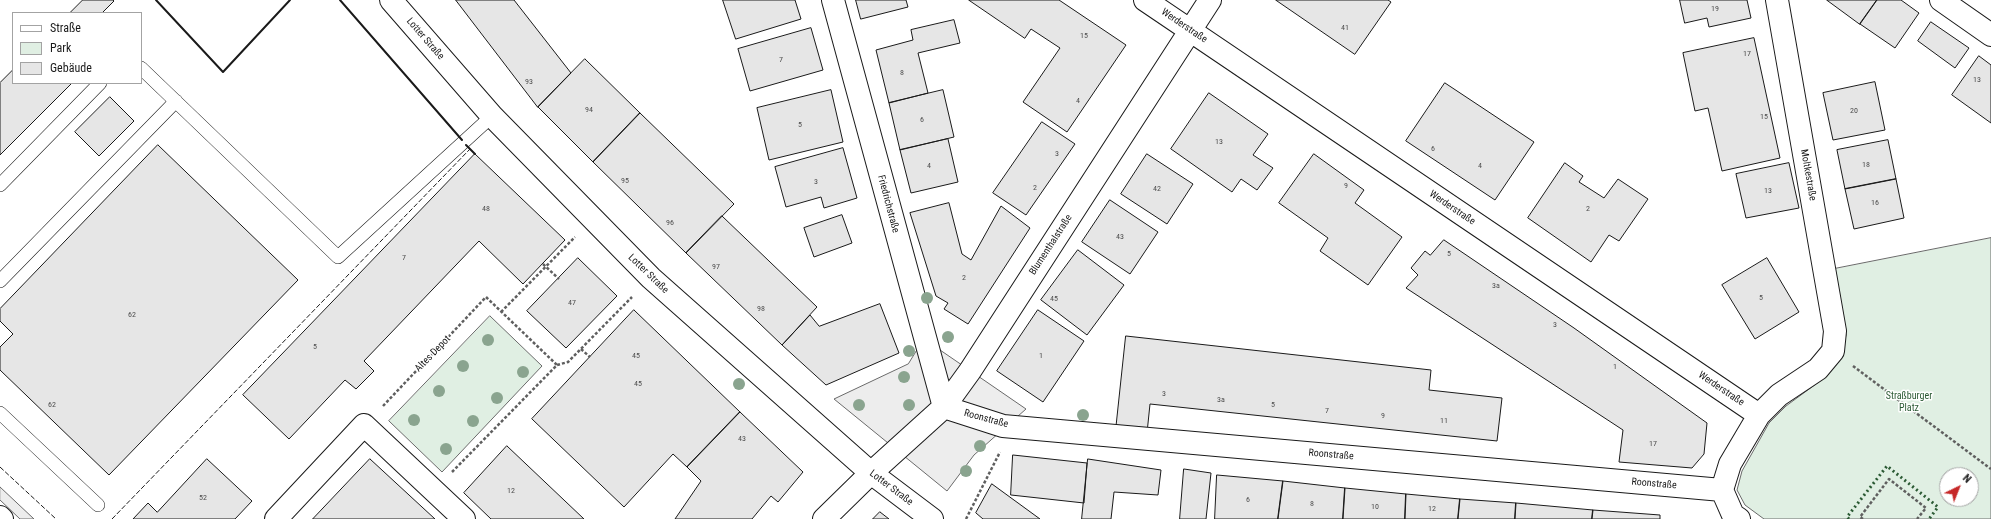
<!DOCTYPE html>
<html>
<head>
<meta charset="utf-8">
<style>
	body { margin:0 }
	#map { position:relative; width:1991px; height:519px; overflow:hidden; background:#fff; font-family:"Roboto Condensed",sans-serif }
	canvas { display:block }
	.legend { position:absolute; left:12px; top:12px; width:130px; height:72px; box-sizing:border-box; background:#fff; border:1px solid #a3a3a3; margin:0; padding:5px 7px; list-style:none; font-size:12px; color:#1a1a1a }
	.legend li { display:flex; align-items:center; gap:8px; height:20px }
	.legend b { width:20px; border:1px solid #a3a3a3 }
	.north { position:absolute; left:1939px; top:467px; width:40px; height:40px; box-sizing:border-box; background:#fff; border:1px solid #a3a3a3; border-radius:50%; rotate:43deg; font-size:11px; font-weight:700; line-height:16px; text-align:center; color:#1a1a1a }
	.north::after { content:''; display:block; margin:auto; width:14px; height:18px; background:#c62828; clip-path:polygon(50% 0,100% 100%,50% 72%,0 100%) }
</style>
</head>
<body>
<div id="map">
<canvas width="1991" height="519"></canvas>
<ul class="legend">
<li><b style="height:5px;background:#fff"></b>Straße</li>
<li><b style="height:11px;background:#e0efe3"></b>Park</li>
<li><b style="height:11px;background:#e6e6e6"></b>Gebäude</li>
</ul>
<div class="north">N</div>
</div>
<script>
const ctx = document.querySelector('canvas').getContext('2d');
ctx.lineJoin = 'round';
function fill(path, color) {
  ctx.fillStyle = color;
  ctx.fill(path, 'evenodd');
}
function trace(path, color, width, dash) {
  ctx.strokeStyle = color;
  ctx.lineWidth = width;
  ctx.lineCap = dash ? 'butt' : 'round';
  ctx.setLineDash(dash || []);
  ctx.stroke(path);
}
function drawText(font, color, halo, rows, align = 'center') {
  ctx.font = font + ' "Roboto Condensed",sans-serif';
  ctx.lineWidth = 3;
  ctx.setLineDash([]);
  ctx.textBaseline = 'middle';
  ctx.strokeStyle = halo;
  ctx.fillStyle = color;
  for (const [text, x, y, turn = 0] of rows) {
    ctx.save();
    ctx.translate(x, y);
    ctx.rotate((+turn || 0) * Math.PI / 180);
    ctx.textAlign = isNaN(turn) ? turn : align;
    if (halo) ctx.strokeText(text, 0, 0);
    ctx.fillText(text, 0, 0);
    ctx.restore();
  }
}
const green = new Path2D(`
	M1991 238V519H1764L1745 505 1737 490 1742 471 1769 423 1786 406 1824 378 1841 357 1846 335 1834 269ZM1947 475H1971V499H1947Z
	M490 316 542 366 442 472 389 421Z`);
const parking = new Path2D(`
	M924 339 1026 409 974 455 947 491 834 399 908 364Z
	M0 487 34 519H20L0 500Z`);
const building = new Path2D(`
	M83 0H113L114 1 102 13H70Z
	M456 0H514L571 73 538 107Z
	M723 0H795L801 19 736 39Z
	M856 0H906L908 7 861 19Z
	M969 0H1059L1126 45 1067 132 1023 102 1060 48 1031 29 1025 38Z
	M1276 0H1388L1391 2 1355 54Z
	M1680 0H1747L1751 18 1709 27 1707 18 1685 23Z
	M1827 0H1877L1860 24Z
	M1877 0H1901L1919 13 1895 48 1860 24Z
	M954 20 960 43 918 53 928 93 889 103 876 50 913 40 911 30Z
	M1931 22 1969 48 1955 68 1918 41Z
	M811 28 823 70 750 91 738 49Z
	M1754 38 1780 158 1722 171 1708 108 1695 111 1683 53Z
	M1979 56 1991 65V123L1952 95Z
	M585 59 640 113 593 162 538 107Z
	M13 70V83H72L0 155V83Z
	M1875 82 1885 130 1833 140 1823 93Z
	M1445 83 1534 142 1495 200 1406 141Z
	M831 90 843 142 769 160 757 108Z
	M943 90 954 137 900 150 889 103Z
	M1209 93 1268 134 1253 155 1273 168 1257 190 1241 179 1232 192 1171 149Z
	M110 97 134 121 99 156 75 132Z
	M640 113 734 204 686 253 593 162Z
	M1042 122 1075 144 1026 215 993 193Z
	M948 139 958 182 911 193 900 150Z
	M1888 140 1896 179 1845 189 1837 150Z
	M158 145 298 280 109 475 0 370V347L13 334 0 321V309Z
	M843 148 857 198 824 208 821 197 786 207 775 167Z
	M475 154 565 240 523 284 479 241 364 361 374 371 356 389 345 380 289 439 243 395Z
	M1147 154 1193 184 1167 224 1121 194Z
	M1314 154 1364 190 1355 203 1402 237 1368 285 1320 251 1328 238 1279 203Z
	M1565 163 1583 176 1579 182 1604 198 1618 179 1648 199 1619 241 1609 235 1591 262 1528 218Z
	M1789 163 1799 208 1746 218 1736 174Z
	M1896 179 1904 218 1854 229 1845 189Z
	M1110 200 1158 232 1130 274 1082 242Z
	M949 203 962 254 971 260 1001 206 1030 228 968 324 944 309 948 303 936 296 910 213Z
	M842 215 852 243 814 257 804 228Z
	M722 216 817 307 782 345 686 253Z
	M1444 240 1574 328 1707 423 1704 454 1692 468 1619 462 1623 430 1406 288 1418 275 1411 268 1425 251 1430 255Z
	M1078 250 1124 285 1087 335 1041 300Z
	M578 258 617 296 566 348 527 311Z
	M1767 258 1799 312 1755 339 1722 285Z
	M880 304 899 353 826 385 782 345 810 315 819 326Z
	M634 310 740 412 687 467 673 454 624 507 532 419Z
	M1038 310 1084 341 1043 402 997 371Z
	M1126 336 1431 370 1429 390 1502 398 1497 441 1150 404 1147 433 1116 430Z
	M740 412 803 472 778 502 771 496 752 519H675L701 481 687 467Z
	M507 446 584 519H491L464 493Z
	M1013 455 1087 463 1084 503 1011 495Z
	M207 459 252 501 235 519H133L148 503 157 512Z
	M370 459 435 519H313Z
	M1088 459 1161 470 1158 495 1114 492 1111 519H1082Z
	M1184 469 1211 473 1206 519H1180Z
	M1217 475 1283 481 1278 519H1215Z
	M1283 481 1345 488 1343 519H1278Z
	M992 484 1040 519H983L976 513Z
	M1345 488 1406 494 1405 519H1343Z
	M1406 494 1460 499 1458 519H1405Z
	M1460 499 1516 503 1515 519H1458Z
	M1516 503 1593 510 1592 519H1515Z
	M1593 510 1660 515V519H1592Z
	M880 512 889 519H873Z`);
const path = new Path2D(`
	M501 312 575 237
	M581 349 590 357
	M1853 366 1991 469
	M383 406 486 297 557 365
	M452 472 557 365 568 362 632 297
	M966 519 1000 452
	M1863 519 1860 517 1889 479 1926 508 1917 519`);
const service = new Path2D(`
	M141 68 338 257 492 116
	M0 185 100 83
	M0 281 176 101
	M0 413 98 505`);
const minor = new Path2D(`
	M833 0 944 407 1003 426 1722 490
	M1145 0 1759 415
	M1941 0 1991 35
	M0 517 2 519
	M276 519 364 425 464 519
	M824 519 871 473 944 407 970 371 1210 0
	M1739 519 1733 515 1722 490 1730 464 1759 415 1779 395 1818 369 1833 351 1835 331 1777 0`);
const tertiary = new Path2D(`
	M391 0 492 116 651 278 871 473 932 519`);
const pathBridge = new Path2D(`
	M543 264 559 279`);
const hedge = new Path2D(`
	M1849 519 1847 517 1887 466 1938 507 1929 519`);
const fence = new Path2D(`
	M0 467 56 519
	M112 519 470 149`);
const wall = new Path2D(`
	M156 0 223 72 290 0
	M340 0 462 140
	M466 145 475 154`);
const trees = [
	[927,298],
	[948,337],
	[488,340],
	[909,351],
	[463,366],
	[523,372],
	[904,377],
	[739,384],
	[439,391],
	[497,398],
	[859,405],
	[909,405],
	[1083,415],
	[414,420],
	[473,421],
	[980,446],
	[446,449],
	[966,471]
];
const numberNames = [
	["19",1715,9],
	["41",1345,28],
	["15",1084,36],
	["17",1747,54],
	["7",781,60],
	["8",902,73],
	["13",1977,80],
	["93",529,82],
	["4",1078,101],
	["94",589,110],
	["20",1854,111],
	["15",1764,117],
	["6",922,120],
	["5",800,125],
	["13",1219,142],
	["6",1433,149],
	["3",1057,154],
	["18",1866,165],
	["4",929,166],
	["4",1480,166],
	["95",625,181],
	["3",816,182],
	["9",1346,186],
	["2",1035,188],
	["42",1157,189],
	["13",1768,191],
	["16",1875,203],
	["48",486,209],
	["2",1588,209],
	["96",670,223],
	["43",1120,237],
	["5",1449,254],
	["7",404,258],
	["97",716,267],
	["2",964,278],
	["3a",1496,286],
	["5",1761,298],
	["45",1054,299],
	["47",572,303],
	["98",761,309],
	["62",132,315],
	["3",1555,325],
	["5",315,347],
	["45",636,356],
	["1",1041,356],
	["1",1615,367],
	["45",638,384],
	["3",1164,394],
	["3a",1221,400],
	["62",52,405],
	["5",1273,405],
	["7",1327,411],
	["9",1383,416],
	["11",1444,421],
	["43",742,439],
	["17",1653,444],
	["12",511,491],
	["52",203,498],
	["6",1248,500],
	["8",1312,504],
	["10",1375,507],
	["12",1432,509]
];
const streetNames = [
	["Werderstraße",1184,26,34],
	["Lotter Straße",425,39,49],
	["Moltkestraße",1808,175,80],
	["Friedrichstraße",888,204,75],
	["Werderstraße",1452,208,34],
	["Blumenthalstraße",1051,245,-57],
	["Lotter Straße",648,274,44],
	["Altes Depot",433,354,-46],
	["Werderstraße",1721,389,34],
	["Roonstraße",986,419,15],
	["Roonstraße",1331,455,5],
	["Roonstraße",1654,484,5],
	["Lotter Straße",891,488,37]
];
const parkNames = [
	["Straßburger",1909,396],
	["Platz",1909,408]
];
fill(green, '#e0efe3');
trace(green, '#6a6a6a', 1);
fill(parking, '#ededed');
trace(parking, '#6a6a6a', 1);
fill(building, '#e6e6e6');
trace(building, '#1a1a1a', 1);
trace(service, '#1a1a1a', 14);
trace(minor, '#1a1a1a', 24);
trace(tertiary, '#1a1a1a', 24);
trace(path, '#5f5f5f', 2.5, [3, 2]);
trace(service, '#fff', 13);
trace(minor, '#fff', 22);
trace(tertiary, '#fff', 22);
trace(pathBridge, '#5f5f5f', 2.5, [3, 2]);
trace(hedge, '#2b5a34', 3, [2, 3]);
trace(fence, '#1a1a1a', 1, [5, 2]);
trace(wall, '#1a1a1a', 2);
ctx.fillStyle = '#8aa48f';
for (const [x, y] of trees) {
  ctx.beginPath();
  ctx.arc(x, y, 6, 0, 2 * Math.PI);
  ctx.fill();
}
drawText('8px', '#4d4d4d', null, numberNames);
drawText('10px', '#1a1a1a', '#fff', streetNames);
drawText('10px', '#2b5a34', '#fff', parkNames);
</script>
</body>
</html>
